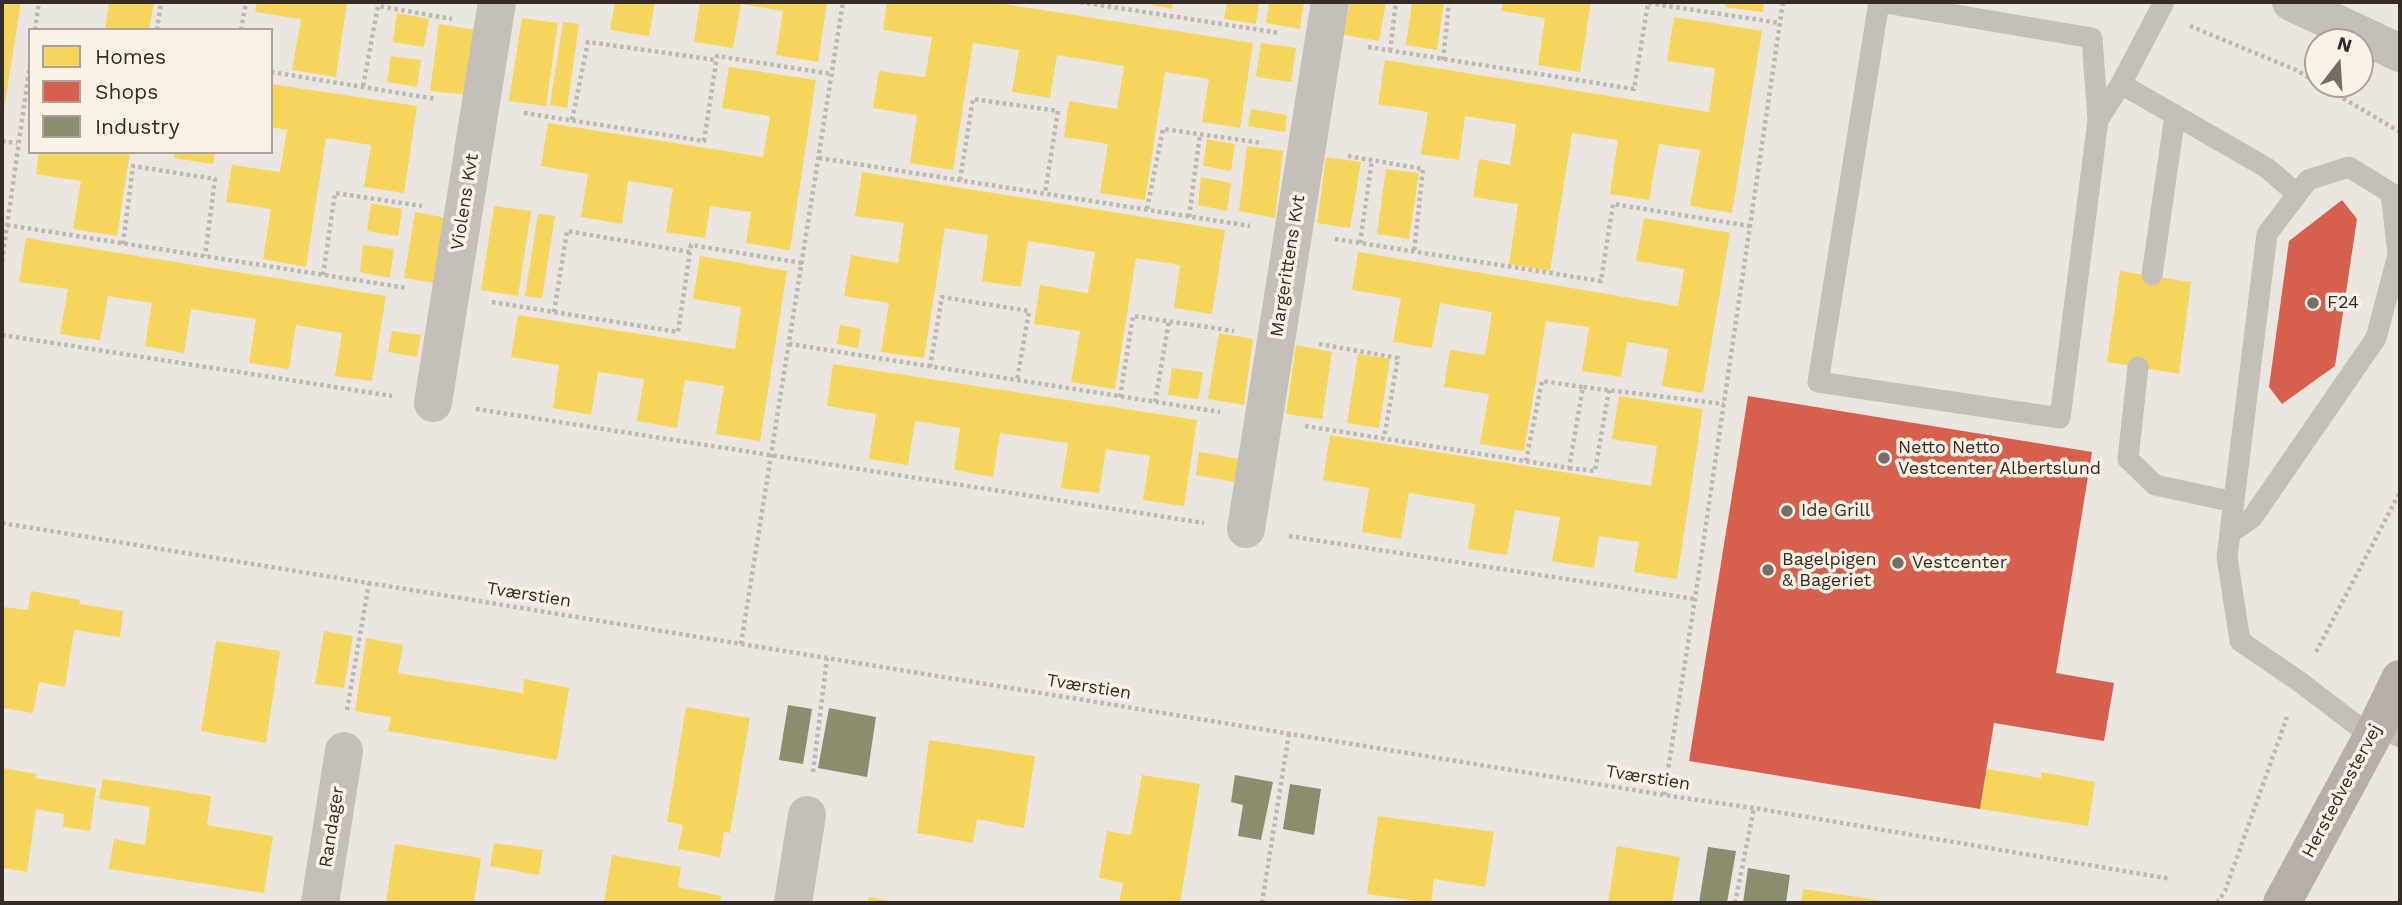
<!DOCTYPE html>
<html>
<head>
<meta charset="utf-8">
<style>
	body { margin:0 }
	#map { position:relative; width:2402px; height:905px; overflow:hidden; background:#ece6e0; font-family:"Work Sans",sans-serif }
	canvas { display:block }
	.frame { position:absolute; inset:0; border:4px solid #362c27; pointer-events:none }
	.legend { position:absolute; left:28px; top:28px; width:245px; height:126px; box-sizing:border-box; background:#faf1e7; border:2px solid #aca29a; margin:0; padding:9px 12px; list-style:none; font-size:21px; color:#362c27 }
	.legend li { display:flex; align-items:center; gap:14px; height:35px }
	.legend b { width:35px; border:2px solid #aca29a }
	.north { position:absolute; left:2304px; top:28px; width:70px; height:70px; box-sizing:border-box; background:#faf1e7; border:2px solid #aca29a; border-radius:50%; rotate:17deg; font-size:19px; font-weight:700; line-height:28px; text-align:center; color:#362c27 }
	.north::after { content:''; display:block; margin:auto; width:24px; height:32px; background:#766d68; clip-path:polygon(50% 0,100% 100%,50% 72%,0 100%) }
</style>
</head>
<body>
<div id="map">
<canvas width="2402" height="905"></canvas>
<div class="frame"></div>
<ul class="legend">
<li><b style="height:19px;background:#f6d55c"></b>Homes</li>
<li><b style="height:19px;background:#d6604d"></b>Shops</li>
<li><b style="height:19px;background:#8c8c6e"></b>Industry</li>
</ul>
<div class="north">N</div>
</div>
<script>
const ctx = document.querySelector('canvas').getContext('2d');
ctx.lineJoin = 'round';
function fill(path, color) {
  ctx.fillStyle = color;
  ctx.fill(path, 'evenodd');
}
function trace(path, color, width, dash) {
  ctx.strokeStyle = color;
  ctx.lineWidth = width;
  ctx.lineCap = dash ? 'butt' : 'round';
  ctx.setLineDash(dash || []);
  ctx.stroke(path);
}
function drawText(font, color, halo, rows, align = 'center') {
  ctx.font = font + ' "Work Sans",sans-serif';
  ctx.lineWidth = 7;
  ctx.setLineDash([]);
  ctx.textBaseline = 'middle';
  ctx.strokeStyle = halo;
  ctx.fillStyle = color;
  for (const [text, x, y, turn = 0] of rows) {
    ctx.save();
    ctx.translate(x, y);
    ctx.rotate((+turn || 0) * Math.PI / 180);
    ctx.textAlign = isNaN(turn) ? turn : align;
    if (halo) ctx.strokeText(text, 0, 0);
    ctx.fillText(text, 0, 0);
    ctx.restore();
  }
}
const homes = new Path2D(`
	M2 2H21L3 115H2Z
	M109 2H154L149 30H105Z
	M257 2H347L336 77 292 70 301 19 255 12Z
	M615 2H655L649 36 610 30Z
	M700 2H827L818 62 776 55 783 11 741 4 733 48 694 42Z
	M887 2H991L1253 43 1240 128 1202 122 1209 79 1165 72 1145 200 1100 193 1108 144 1064 137 1069 101 1117 109 1124 66 1057 55 1050 98 1012 92 1019 50 973 43 953 170 910 163 917 115 873 108 879 71 925 77 932 37 883 30Z
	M1139 2H1173L1172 9Z
	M1227 2H1259L1256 24 1224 19Z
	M1269 2H1304L1300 29 1266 23Z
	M1350 2H1386L1379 41 1344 35Z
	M1412 2H1444L1437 50 1406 45Z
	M1503 2H1591L1580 72 1538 65 1545 18 1501 11Z
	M1726 2H1764L1763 12 1725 7Z
	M397 13 429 19 424 47 393 42Z
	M1674 17 1762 31 1732 213 1690 206 1700 150 1659 144 1649 200 1610 194 1618 140 1572 133 1550 271 1509 264 1518 204 1473 197 1479 159 1510 165 1516 124 1465 116 1459 160 1421 154 1428 112 1378 104 1385 60 1709 112 1715 68 1667 61Z
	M522 18 558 23 546 106 509 101Z
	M563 22 579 24 567 108 550 105Z
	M439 24 476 30 467 95 430 91Z
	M1261 43 1296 48 1291 82 1256 77Z
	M391 56 421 60 417 87 387 82Z
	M729 67 816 80 790 250 746 243 751 212 710 206 705 238 666 232 673 188 628 181 622 224 581 217 588 174 541 166 548 123 763 157 770 116 722 108Z
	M271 84 417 106 404 193 364 187 371 145 326 138 306 267 263 259 271 209 226 202 232 165 280 172 287 130 271 127Z
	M1251 109 1287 115 1285 132 1248 126Z
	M1207 139 1235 144 1231 171 1203 166Z
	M1247 146 1283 151 1275 218 1239 211Z
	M39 152H130L117 236 73 229 81 181 36 174Z
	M175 152H215L213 164 174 158Z
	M1326 157 1361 162 1350 228 1317 223Z
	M1386 169 1419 173 1409 239 1377 234Z
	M862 172 1225 230 1212 314 1174 308 1180 265 1136 258 1115 389 1071 382 1080 331 1034 324 1040 285 1088 293 1095 252 1028 241 1021 287 982 281 988 235 945 228 924 358 881 352 889 303 844 296 851 255 898 263 904 223 855 216Z
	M1201 177 1231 183 1227 211 1198 205Z
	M371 203 402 209 398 236 367 231Z
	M494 206 531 211 518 296 481 290Z
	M415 212 447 218 436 283 404 278Z
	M538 214 555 216 542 298 525 296Z
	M1644 218 1730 233 1703 393 1662 386 1668 349 1627 342 1621 377 1582 371 1589 327 1546 321 1524 451 1480 444 1489 394 1444 387 1450 350 1485 355 1492 312 1440 303 1432 348 1393 342 1401 298 1352 290 1358 252 1678 306 1684 269 1636 261Z
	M26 238 386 296 372 381 335 376 342 333 296 325 289 369 249 363 256 319 191 309 184 353 145 346 152 303 108 296 100 340 60 334 68 289 19 282Z
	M363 245 394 249 390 278 360 272Z
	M700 256 787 271 760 441 716 434 724 386 685 380 677 428 637 421 644 379 598 372 591 415 553 408 559 365 511 357 518 315 735 349 741 307 693 299Z
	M2120 271 2191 282 2179 374 2107 362Z
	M840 325 861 329 858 348 837 344Z
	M392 331 421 335 417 357 388 352Z
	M1219 333 1253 339 1244 405 1208 399Z
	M1296 345 1332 352 1322 419 1286 414Z
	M1358 354 1390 359 1379 428 1347 423Z
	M833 364 1197 420 1184 506 1143 500 1150 456 1106 449 1099 493 1061 488 1068 443 1000 433 993 477 954 470 960 428 915 421 908 465 869 459 876 414 827 406Z
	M1172 368 1203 372 1198 399 1168 395Z
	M1619 396 1703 409 1677 579 1634 572 1639 542 1599 536 1594 568 1552 561 1560 517 1515 510 1507 555 1468 549 1475 504 1409 493 1401 539 1362 532 1369 488 1323 480 1330 435 1651 486 1657 446 1612 439Z
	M1199 452 1239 459 1235 482 1196 475Z
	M31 591 80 600 79 604 123 611 120 637 74 630 65 687 39 682 33 713 2 708V607L28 610Z
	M324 631 353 636 344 688 315 684Z
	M366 638 403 645 398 673 523 693 524 679 569 688 557 760 388 731 391 717 355 711Z
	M216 641 280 651 266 743 201 731Z
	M686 707 750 718 730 833 724 832 720 857 678 849 683 825 667 822Z
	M929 740 1035 756 1024 828 977 819 973 843 917 833Z
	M3 768 37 774 35 778 96 788 90 831 63 827 64 814 36 809 27 872 2 868Z
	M1987 769 2041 778V772L2095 782 2088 826 1980 809Z
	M1142 775 1200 784 1180 903H1119L1123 883 1099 878 1107 831 1131 835Z
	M103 779 211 796 207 825 273 836 264 893 109 869 114 839 145 845 150 807 99 799Z
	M1378 816 1494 832 1485 887 1434 879 1431 903 1367 894Z
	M494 843 543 850 539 875 490 866Z
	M395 844 481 858 474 903H386Z
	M1617 846 1680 857 1672 903H1608Z
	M612 855 681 867 678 887 721 896 720 903H604Z
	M1803 889 1890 902V903H1801Z
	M869 897 896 902V903H868Z`);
const shops = new Path2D(`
	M2342 200 2357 219 2335 366 2282 404 2269 387 2289 241Z
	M1748 396 2092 452 2056 673 2114 683 2104 741 1994 723 1980 809 1689 761Z`);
const industry = new Path2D(`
	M788 705 812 709 803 764 779 760Z
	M829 708 876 717 867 777 818 768Z
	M1235 775 1273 782 1261 840 1238 836 1243 805 1231 802Z
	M1290 784 1321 789 1314 835 1283 829Z
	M1708 847 1736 851 1727 903H1699Z
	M1748 868 1790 875 1786 903H1743Z`);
const path = new Path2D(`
	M1080 2 1280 33
	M2190 26 2296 70 2318 83
	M35 30 39 2
	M157 30 161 2
	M241 30 246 2
	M1368 47 1634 89 1648 3 1780 23
	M1390 51 1396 2
	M1443 60 1449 2
	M271 72 436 99
	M2319 84 2400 132
	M363 86 378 6 452 19
	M524 113 704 141 717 56 832 74
	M572 120 588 42 716 60
	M2 141 17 143
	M1348 156 1423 169 1414 252
	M819 158 1250 226
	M960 180 973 99 1058 111 1045 193
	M1147 209 1163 129 1263 143
	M1189 217 1200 134
	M7 225 407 288
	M1335 239 1601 281 1613 204 1750 226
	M1360 243 1372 160
	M123 244 133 166 215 179 205 256
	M2 261 30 64
	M323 275 335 193 422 206
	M492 302 678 332 691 245 802 263
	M554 312 567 231 690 252
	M2 335 392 396
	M789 344 1220 412
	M1319 344 1398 358 1384 438
	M930 367 942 297 1029 311 1017 380
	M1120 397 1133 316 1234 331
	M1155 402 1169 321
	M476 409 1204 523
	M1305 426 1569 468 1583 387 1724 404
	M1526 461 1542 381 1583 387
	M1569 468 1595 471 1609 390
	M2 523 1664 795 1754 808 2171 879
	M1289 536 1695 599
	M741 644 843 2
	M2316 652 2400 492
	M347 710 369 583
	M813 772 827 658
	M1664 795 1695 599 1783 2
	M1262 903 1289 733
	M1735 903 1754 808
	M2217 903 2225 891 2287 717`);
const lane = new Path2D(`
	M2121 84 2267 168 2297 194
	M2098 120 2092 38 1879 2 1818 382 2060 418 2098 120 2121 84 2164 2
	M2152 275 2175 115
	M2138 367 2128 459 2155 485 2234 502
	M2230 533 2252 518 2376 338 2398 255 2391 193 2349 167 2308 180 2267 234 2227 557 2240 641 2300 682 2372 737
	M2377 725 2400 737`);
const street = new Path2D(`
	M2291 2 2400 53
	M433 403 497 2
	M1246 529 1330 2
	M320 903 344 751
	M793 903 807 815`);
const secondary = new Path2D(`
	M2282 903 2372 737 2400 679`);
const markers = [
	[2313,303,7,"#766d68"],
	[1884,458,7,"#766d68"],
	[1787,511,7,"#766d68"],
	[1898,563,7,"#766d68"],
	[1768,570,7,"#766d68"]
];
const streetNames = [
	["Violens Kvt",465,202,-81],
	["Margerittens Kvt",1288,266,-81],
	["Tværstien",529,595,9],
	["Tværstien",1089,687,9],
	["Tværstien",1648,778,9],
	["Herstedvestervej",2342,791,-62],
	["Randager",332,827,-81]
];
const poiNames = [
	["F24",2327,303],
	["Netto Netto",1898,448],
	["Vestcenter Albertslund",1898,469],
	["Ide Grill",1801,511],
	["Bagelpigen",1782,560],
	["& Bageriet",1782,581],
	["Vestcenter",1912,563]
];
fill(homes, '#f6d55c');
fill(shops, '#d6604d');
fill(industry, '#8c8c6e');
trace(path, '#beb7b1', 4.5, [3.5, 3.5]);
trace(lane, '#c5bfb9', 21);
trace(street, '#c5bfb9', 38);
trace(secondary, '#b6afa9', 38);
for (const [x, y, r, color] of markers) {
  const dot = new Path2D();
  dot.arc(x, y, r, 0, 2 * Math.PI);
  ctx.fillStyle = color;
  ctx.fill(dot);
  trace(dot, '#faf1e7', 2.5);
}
drawText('18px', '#362c27', '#faf1e7', streetNames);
drawText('18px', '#362c27', '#faf1e7', poiNames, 'left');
</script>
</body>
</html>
